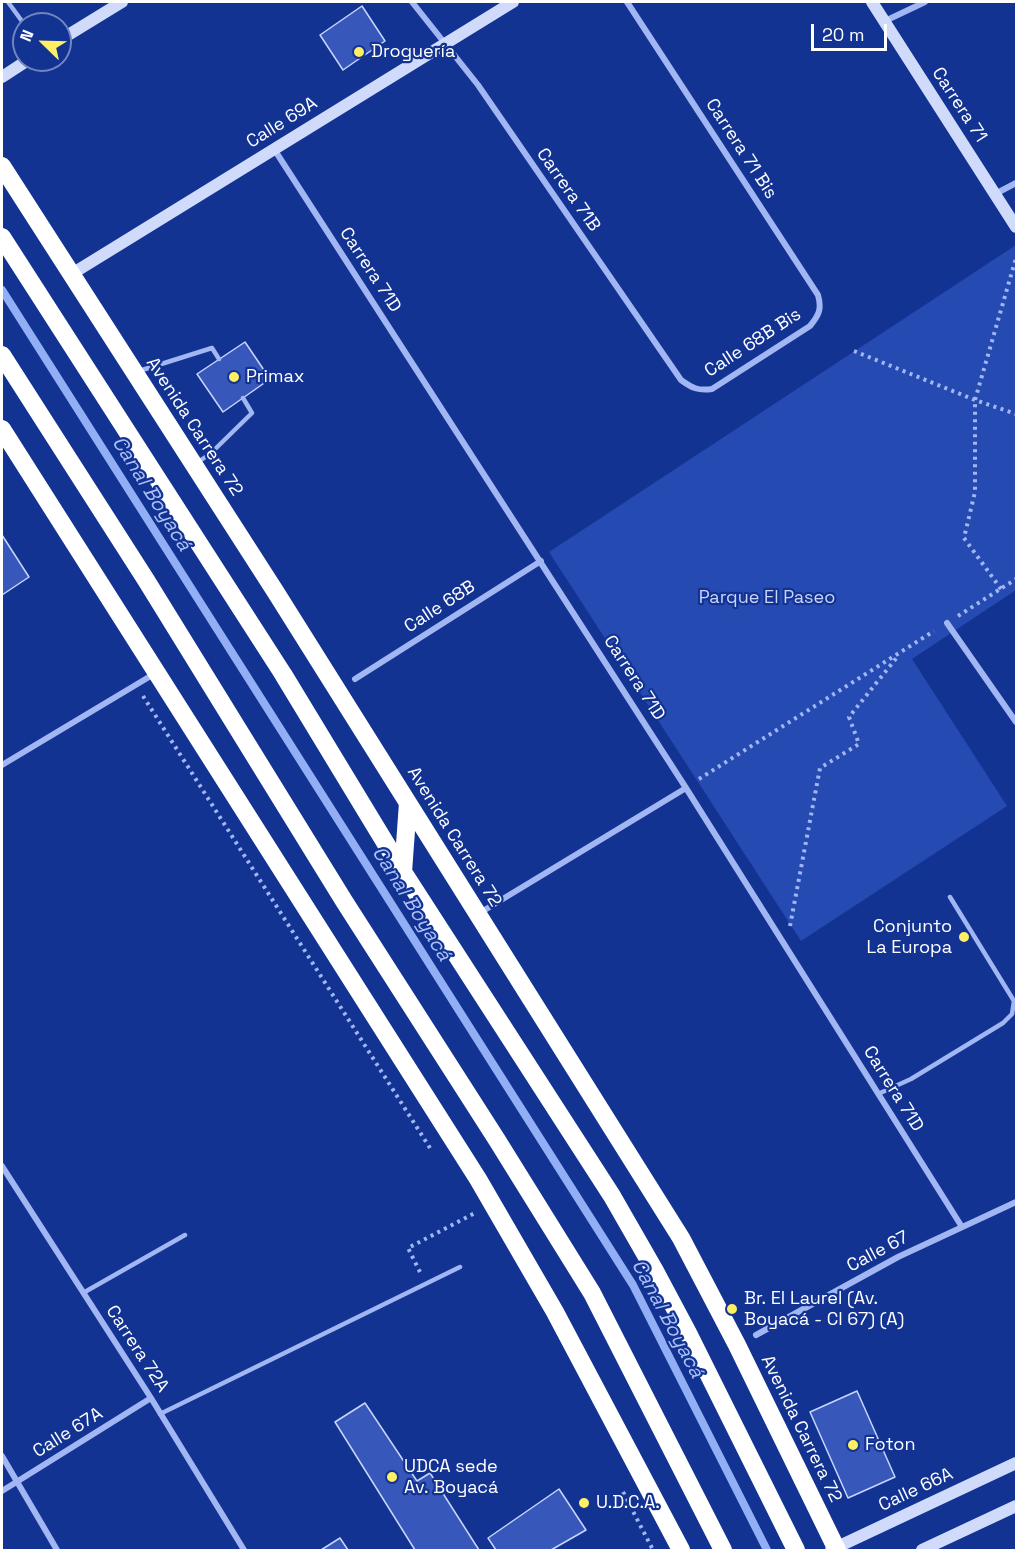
<!DOCTYPE html>
<html>
<head>
<meta charset="utf-8">
<style>
	body { margin:0 }
	#map { position:relative; width:1018px; height:1552px; overflow:hidden; background:#133393; font-family:"Space Grotesk",sans-serif }
	canvas { display:block }
	.frame { position:absolute; inset:0; border:3px solid #fff; pointer-events:none }
	.north { position:absolute; left:12px; top:12px; width:60px; height:60px; box-sizing:border-box; background:#133393; border:2px solid #7185be; border-radius:50%; rotate:293deg; font-size:16px; font-weight:700; line-height:24px; text-align:center; color:#fff }
	.north::after { content:''; display:block; margin:auto; width:21px; height:27px; background:#ffef62; clip-path:polygon(50% 0,100% 100%,50% 72%,0 100%) }
	.scale { position:absolute; left:811px; top:24px; width:76px; height:27px; box-sizing:border-box; border:3px solid #fff; border-top:0; padding-left:8px; font-size:18px; line-height:21px; white-space:nowrap; color:#fff; -webkit-text-stroke:4px #133393; paint-order:stroke }
</style>
</head>
<body>
<div id="map">
<canvas width="1018" height="1552"></canvas>
<div class="frame"></div>
<div class="north">N</div>
<div class="scale">20 m</div>
</div>
<script>
const ctx = document.querySelector('canvas').getContext('2d');
ctx.lineJoin = 'round';
function fill(path, color) {
  ctx.fillStyle = color;
  ctx.fill(path, 'evenodd');
}
function trace(path, color, width, dash) {
  ctx.strokeStyle = color;
  ctx.lineWidth = width;
  ctx.lineCap = dash ? 'butt' : 'round';
  ctx.setLineDash(dash || []);
  ctx.stroke(path);
}
function drawText(font, color, halo, rows, align = 'center') {
  ctx.font = font + ' "Space Grotesk",sans-serif';
  ctx.lineWidth = 4.5;
  ctx.setLineDash([]);
  ctx.textBaseline = 'middle';
  ctx.strokeStyle = halo;
  ctx.fillStyle = color;
  for (const [text, x, y, turn = 0] of rows) {
    ctx.save();
    ctx.translate(x, y);
    ctx.rotate((+turn || 0) * Math.PI / 180);
    ctx.textAlign = isNaN(turn) ? turn : align;
    if (halo) ctx.strokeText(text, 0, 0);
    ctx.fillText(text, 0, 0);
    ctx.restore();
  }
}
const green = new Path2D(`
	M1016 245V590L912 659 1007 806 801 941 549 552Z`);
const stream = new Path2D(`
	M2 290 633 1285 767 1550`);
const building = new Path2D(`
	M362 6 385 41 343 70 320 35Z
	M245 342 270 379 223 412 197 374Z
	M2 535 29 577 2 595Z
	M857 1391 895 1477 848 1498 810 1412Z
	M365 1403 417 1481 430 1473 479 1550H415L335 1422Z
	M559 1489 586 1530 551 1550H496L488 1538Z
	M340 1538 348 1550H321Z`);
const path = new Path2D(`
	M854 351 975 400 1016 414
	M1001 589 964 538 975 492V400L1016 258
	M958 616 1016 579
	M143 696 430 1148
	M699 779 934 631
	M790 926 820 768 859 744 849 717 898 656
	M420 1272 408 1248 475 1213
	M623 1492 653 1550`);
const lane = new Path2D(`
	M8 2 24 24
	M139 371 212 348 219 359
	M198 462 210 454 252 413 243 398
	M878 1094 911 1079 1003 1023 1012 1014 1014 1001 950 897
	M83 1293 185 1235
	M160 1414 460 1267`);
const street = new Path2D(`
	M412 2 478 85 681 380C692 388 698 391 712 389L810 326C819 315 822 309 818 295L627 2
	M885 21 925 2
	M274 149 686 788 962 1227
	M995 194 1016 183
	M947 623 1016 722
	M355 679 541 561
	M2 765 154 674
	M478 914 686 788
	M2 1166 151 1398 244 1550
	M756 1335 898 1257 1016 1202
	M2 1456 57 1550
	M2 1491 151 1398`);
const secondary = new Path2D(`
	M872 2 1016 227
	M60 40 122 2
	M2 77 28 60
	M70 275 513 2
	M831 1550 1016 1463
	M922 1550 1016 1506`);
const highway = new Path2D(`
	M2 166 275 591 681 1238 737 1345 837 1550
	M2 237 283 674 403 872 612 1196 655 1271 688 1333 796 1550
	M2 355 146 580 344 901 497 1140 592 1293 723 1550
	M2 429 478 1179 555 1312 681 1550
	M403 872 408 803`);
const markers = [
	[359,52,6,"#ffef62"],
	[234,377,6,"#ffef62"],
	[964,937,6,"#ffef62"],
	[732,1309,6,"#ffef62"],
	[853,1445,6,"#ffef62"],
	[392,1477,6,"#ffef62"],
	[584,1503,6,"#ffef62"]
];
const poiNames = [
	["Droguería",371,52],
	["Primax",246,377],
	["Conjunto",952,927,"right"],
	["La Europa",952,948,"right"],
	["Br. El Laurel (Av.",744,1299],
	["Boyacá - Cl 67) (A)",744,1320],
	["Foton",865,1445],
	["UDCA sede",404,1467],
	["Av. Boyacá",404,1488],
	["U.D.C.A.",596,1503]
];
const streetNames = [
	["Carrera 71",959,105,57],
	["Calle 69A",282,123,-32],
	["Carrera 71 Bis",741,149,57],
	["Carrera 71B",568,190,55],
	["Carrera 71D",370,270,57],
	["Calle 68B Bis",753,343,-33],
	["Avenida Carrera 72",194,427,57],
	["Calle 68B",440,607,-33],
	["Carrera 71D",634,678,57],
	["Avenida Carrera 72",454,837,58],
	["Carrera 71D",893,1089,58],
	["Calle 67",878,1252,-28],
	["Carrera 72A",137,1349,57],
	["Avenida Carrera 72",801,1429,64],
	["Calle 67A",68,1433,-32],
	["Calle 66A",916,1490,-25]
];
const parkNames = [
	["Parque El Paseo",767,598]
];
const waterNames = [
	["Canal Boyacá",151,494,58],
	["Canal Boyacá",411,904,58],
	["Canal Boyacá",667,1319,62]
];
fill(green, '#254ab2');
trace(stream, '#92aef5', 8);
fill(building, '#3758ba');
trace(building, '#c8d6fd', 1.5);
trace(path, '#a1b6f2', 4, [3, 4.5]);
trace(lane, '#a1b6f2', 4.5);
trace(street, '#a1b6f2', 6);
trace(secondary, '#d0dbfc', 12);
trace(highway, '#fff', 18);
for (const [x, y, r, color] of markers) {
  const dot = new Path2D();
  dot.arc(x, y, r, 0, 2 * Math.PI);
  ctx.fillStyle = color;
  ctx.fill(dot);
  trace(dot, '#133393', 2);
}
drawText('18px', '#fff', '#133393', poiNames, 'left');
drawText('18px', '#fff', '#133393', streetNames);
drawText('18px', '#c8d6fd', '#133393', parkNames);
drawText('italic 20px', '#adc1f9', '#133393', waterNames);
</script>
</body>
</html>
